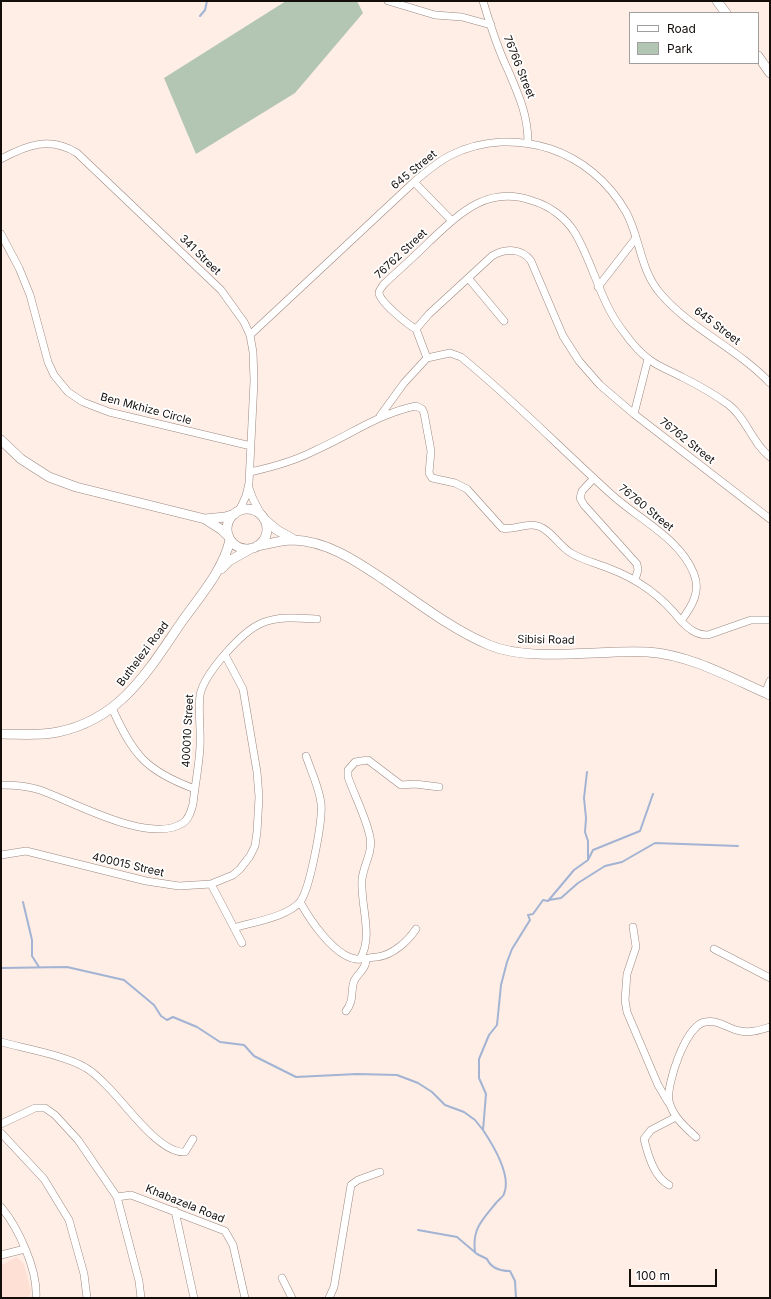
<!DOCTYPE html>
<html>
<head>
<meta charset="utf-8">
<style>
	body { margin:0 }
	#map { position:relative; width:771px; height:1299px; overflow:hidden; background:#ffeee6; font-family:Inter,sans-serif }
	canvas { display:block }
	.frame { position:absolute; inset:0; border:2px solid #140e0b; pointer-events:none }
	.legend { position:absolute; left:629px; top:12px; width:130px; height:52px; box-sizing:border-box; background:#fff; border:1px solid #a19f9d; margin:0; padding:5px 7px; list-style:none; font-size:12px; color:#140e0b }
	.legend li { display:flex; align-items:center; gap:8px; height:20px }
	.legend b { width:20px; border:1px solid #a19f9d }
	.scale { position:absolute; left:629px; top:1269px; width:88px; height:18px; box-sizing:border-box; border:2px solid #140e0b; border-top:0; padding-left:5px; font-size:12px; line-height:14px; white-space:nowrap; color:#140e0b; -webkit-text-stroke:3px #fff; paint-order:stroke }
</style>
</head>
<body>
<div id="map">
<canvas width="771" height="1299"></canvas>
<div class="frame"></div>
<ul class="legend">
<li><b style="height:5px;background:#fff"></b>Road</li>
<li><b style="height:11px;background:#b2c6b3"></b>Park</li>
</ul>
<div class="scale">100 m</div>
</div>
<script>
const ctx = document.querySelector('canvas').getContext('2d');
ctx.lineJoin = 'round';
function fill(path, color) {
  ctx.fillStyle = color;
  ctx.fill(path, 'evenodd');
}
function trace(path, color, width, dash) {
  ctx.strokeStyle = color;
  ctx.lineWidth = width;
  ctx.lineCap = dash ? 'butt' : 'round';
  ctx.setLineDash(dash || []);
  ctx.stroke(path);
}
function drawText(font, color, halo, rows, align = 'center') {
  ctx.font = font + ' Inter,sans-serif';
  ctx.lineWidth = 3.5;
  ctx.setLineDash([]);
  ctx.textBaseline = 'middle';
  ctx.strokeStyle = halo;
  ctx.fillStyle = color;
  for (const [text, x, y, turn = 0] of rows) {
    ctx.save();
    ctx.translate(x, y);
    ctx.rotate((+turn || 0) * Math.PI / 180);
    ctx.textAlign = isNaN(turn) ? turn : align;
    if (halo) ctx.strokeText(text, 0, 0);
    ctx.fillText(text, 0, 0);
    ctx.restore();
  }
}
const built = new Path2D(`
	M17 1257 24 1264 31 1291 29 1298H1V1265Z`);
const green = new Path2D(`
	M286 1H357L363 13 295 93 196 154 164 78Z`);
const stream = new Path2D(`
	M200 16 205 10 207 1
	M587 772 584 798 586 818 585 832 588 841V859
	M549 900 561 898 578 883 605 866 622 862 655 843 738 846
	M23 902 32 940V956L39 967
	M1 968 67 967 124 980 154 1005 161 1016 167 1020 173 1017 197 1027 220 1042 244 1045 254 1056 296 1077 357 1074 397 1075 418 1083 432 1092 445 1105 464 1112 475 1120 483 1130
	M418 1230 457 1237 477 1254 487 1259C491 1268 500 1271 510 1271L515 1281 516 1298
	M475 1252C472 1229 482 1220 496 1203 498 1200 503 1197 504 1194 512 1175 493 1145 483 1130L486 1094 479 1078V1059L489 1035 497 1025 501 985 507 962 512 949 530 920 528 915 533 914 543 900 548 901 574 870 588 860 593 850 640 831 653 794`);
const minor = new Path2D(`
	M388 1 435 15 462 17 491 25
	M483 1C490 24 497 48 508 70 519 96 528 115 528 143
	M1 159C27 145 50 136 77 153L221 290 244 322 250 335 253 352 254 381 249 483 246 496 239 511
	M414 182 452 221
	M1 234 19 268 30 295 48 362 54 375 68 392 83 402 109 412 251 446
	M469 279 504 321
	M598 287 636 238
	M250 335 414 182C426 172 437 162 451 155 516 124 591 150 626 212 640 237 640 270 660 293 690 329 737 348 770 383
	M427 358 450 353 461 357C514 400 561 449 611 494 638 519 680 538 694 574 701 592 692 606 681 621 689 629 696 635 708 635L751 620H770
	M634 414 648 359
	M380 416 404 383 427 358 416 329
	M770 457C752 443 747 419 729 405 714 394 698 385 682 377 671 371 659 367 650 360 640 353 630 341 623 331 600 302 594 265 575 233 566 218 550 206 533 201 488 185 461 212 430 241 415 256 399 270 384 284 382 287 379 290 379 293 380 302 408 325 416 329L429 314 492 256C505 248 522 248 531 261L563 336 579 361 600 385 634 414 770 519
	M250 472C273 467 295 461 316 450 350 435 380 413 416 406L422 409 424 413 431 451 429 473 432 478 455 483 467 489 502 528C514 531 525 522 538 526 551 530 559 546 571 553 582 560 596 563 608 568 638 579 661 595 681 621
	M594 478 582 491 580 498 584 505 637 564 638 570 635 580
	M249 488 253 499 262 516
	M765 693 770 681
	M112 708C133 755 146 771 195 789
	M1 785C14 785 28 786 40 790 74 802 149 845 183 823 189 819 191 811 193 804 195 785 199 766 200 747 201 730 198 712 200 695 204 674 242 631 262 623 279 616 299 618 317 619
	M1 855 26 851 146 881 179 886 211 884 233 875 240 869 250 856 255 846 257 832 259 797 257 772 243 689 225 655
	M211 884 242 943
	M300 902C310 920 334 956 356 959 363 960 370 957 377 957 393 955 408 941 416 929
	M633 927 636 947 627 974 625 1000 627 1012 658 1085 668 1102
	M234 928C253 922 287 917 300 902 310 889 323 820 321 803 319 787 311 771 306 756
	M714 949 770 978
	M360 959C374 936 360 905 362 879 364 864 373 852 370 837 366 817 355 797 348 777V770L355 762 368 760 401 785 415 784 439 787
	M346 1011C355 999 350 992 354 981 358 973 367 968 366 959
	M1 1042C23 1048 68 1056 86 1068 95 1073 102 1081 109 1088 126 1105 160 1154 185 1152L193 1139
	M1 1124 35 1108H45L55 1115 78 1140 117 1197 139 1281 141 1298
	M1 1133 44 1179 69 1220 84 1274 87 1298
	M696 1137C685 1127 673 1117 669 1101 666 1084 686 1025 705 1022 718 1019 728 1029 740 1031 751 1033 760 1030 770 1027
	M669 1185C654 1177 648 1155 644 1139L651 1130 676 1117
	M117 1197 131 1195 225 1231 233 1245 245 1298
	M1 1207C18 1227 38 1270 36 1298
	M175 1211 194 1298
	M1 1255 25 1249
	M282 1278 292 1298
	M329 1298 334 1287 351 1185 358 1180 380 1172`);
const tertiary = new Path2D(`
	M717 1 726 13
	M758 56 770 73
	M1 440 21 459 49 477 76 487 205 519 225 517 235 514
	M227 529a20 20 0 1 1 40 0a20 20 0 1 1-40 0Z
	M205 519 222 530 229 537
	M264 519 277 530 293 539
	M257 546C269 544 281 540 293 540 327 541 356 561 383 579 417 602 451 629 489 645 531 663 601 649 648 652 691 655 731 678 770 695
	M221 569 229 561 252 548
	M1 734C20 734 40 736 58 732 122 719 149 669 183 620 201 595 223 570 230 540`);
const streetNames = [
	["76766 Street",519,67,68],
	["645 Street",414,170,-39],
	["76762 Street",401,254,-43],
	["341 Street",200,255,44],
	["645 Street",717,326,37],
	["Ben Mkhize Circle",146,409,15],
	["76762 Street",687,441,38],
	["76760 Street",646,508,39],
	["Sibisi Road",546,640,1],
	["Buthelezi Road",143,654,-53],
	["400010 Street",188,731,-87],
	["400015 Street",128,865,13],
	["Khabazela Road",185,1204,22]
];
fill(built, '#fee1d4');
fill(green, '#b2c6b3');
trace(stream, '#a2b3d3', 2);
trace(minor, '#9b8880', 8);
trace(tertiary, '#9b8880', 10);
trace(minor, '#fff', 7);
trace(tertiary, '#fff', 9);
drawText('11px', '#140e0b', '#fff', streetNames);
</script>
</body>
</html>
